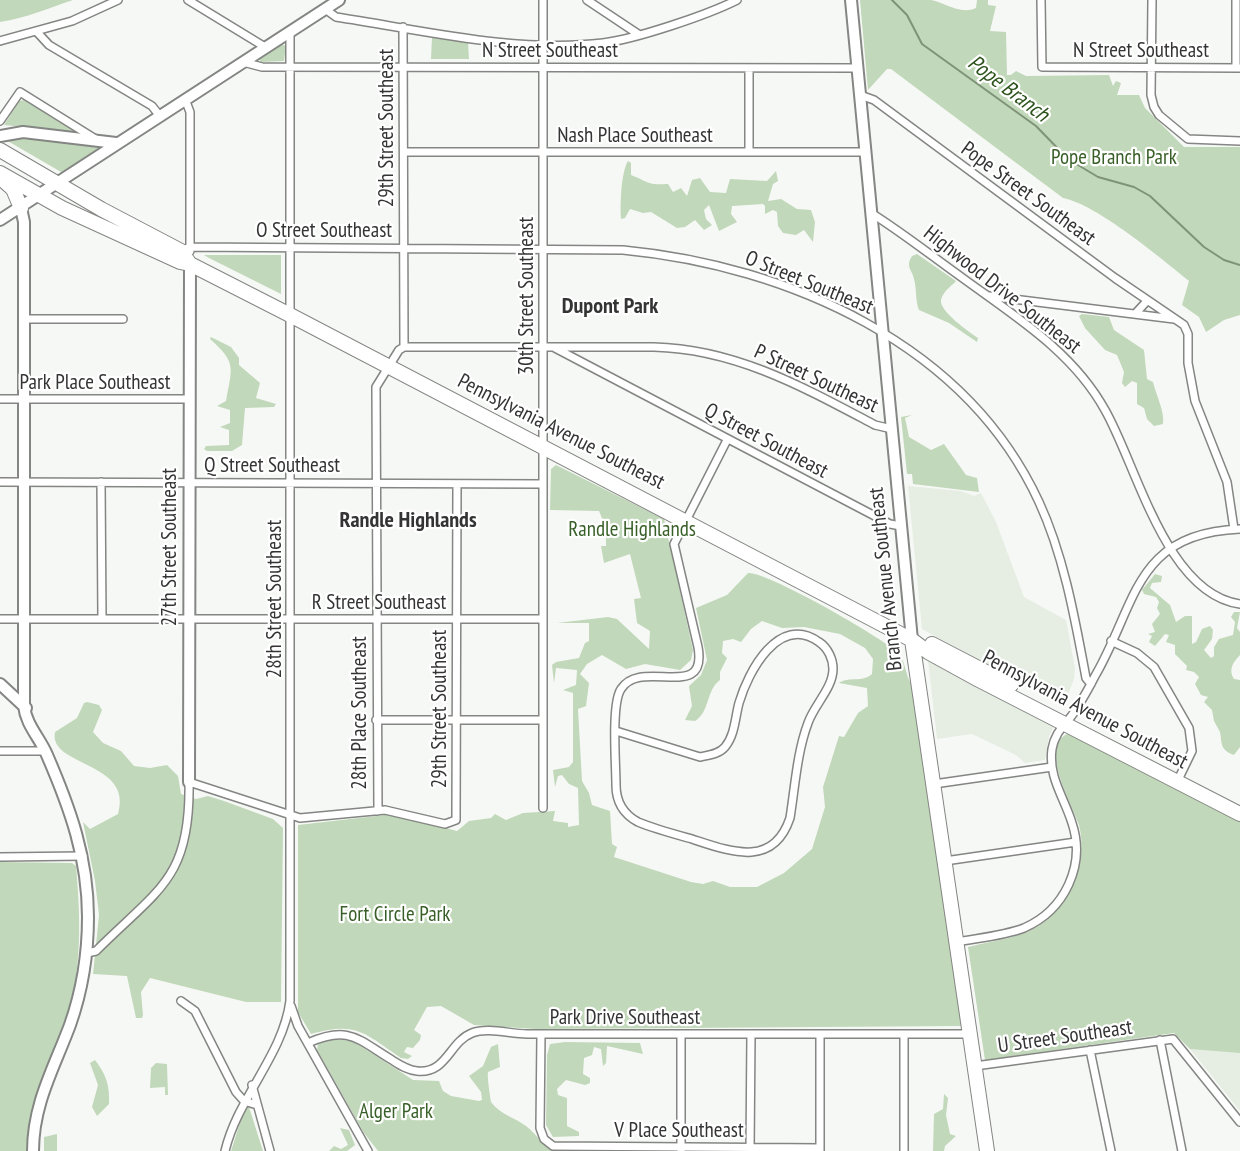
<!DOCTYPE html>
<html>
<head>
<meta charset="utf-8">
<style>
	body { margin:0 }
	canvas { display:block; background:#f6f8f5 }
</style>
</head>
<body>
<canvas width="1240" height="1151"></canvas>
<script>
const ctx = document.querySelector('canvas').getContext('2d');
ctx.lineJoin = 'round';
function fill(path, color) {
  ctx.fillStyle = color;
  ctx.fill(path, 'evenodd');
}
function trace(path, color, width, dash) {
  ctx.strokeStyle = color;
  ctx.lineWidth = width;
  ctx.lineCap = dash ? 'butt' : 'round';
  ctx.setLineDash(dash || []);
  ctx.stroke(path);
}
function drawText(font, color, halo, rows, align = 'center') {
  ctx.font = font + ' "PT Sans Narrow",sans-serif';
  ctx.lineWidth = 4.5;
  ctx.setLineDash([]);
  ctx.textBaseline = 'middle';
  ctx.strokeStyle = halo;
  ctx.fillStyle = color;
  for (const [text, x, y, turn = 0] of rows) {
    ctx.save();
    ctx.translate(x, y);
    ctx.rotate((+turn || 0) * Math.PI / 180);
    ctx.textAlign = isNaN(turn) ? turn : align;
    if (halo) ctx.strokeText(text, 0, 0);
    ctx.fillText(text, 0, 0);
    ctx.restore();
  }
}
const built = new Path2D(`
	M908 486 961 491 974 496 981 493 996 522 1024 597 1066 620 1075 668 1074 679 1065 703 1022 685 922 629Z
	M928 660 1054 726 1049 736 1045 760 1025 763 1016 755 972 734 937 739Z
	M1190 1049 1240 1051V1111Z`);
const green = new Path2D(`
	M0 0H73C49 8 26 18 0 22Z
	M860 0C882 0 909 0 931 0 946 3 960 15 976 8L977 0H988V5L996 6 990 31 1006 32 1007 75H1011L1016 71 1026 76 1109 75 1113 86 1116 81 1121 83 1117 95H1139L1145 108 1184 147H1240V315L1224 320 1206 332 1199 317 1182 305 1189 281C1162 259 1096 204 1063 198L891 69H887L868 90Z
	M432 37 468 42 469 59H431Z
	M281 44 286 46 284 61 260 62V58Z
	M24 100 74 130V132L4 125 19 101Z
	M17 134 100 147 101 150 61 172 6 140Z
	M628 161 631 163V175C651 183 647 185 668 184L673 192 681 188 687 196 692 180 700 178 710 192 726 193 730 179 767 181 776 171 778 181 773 184 768 201 781 199 797 209 811 210 815 222 813 242 804 230 796 235 783 233 778 226 777 212 773 210 765 214V206L763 204 732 206 731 214 737 222 719 231 709 205 704 210 706 219 712 225 704 230 695 220 685 227 677 228 651 212 643 213 630 209 625 218 621 219C620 205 621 172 628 161Z
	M917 254 956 281C952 286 943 291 941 300 939 311 969 332 978 338L977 342 949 323 919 310C915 300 917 290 914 279 912 269 905 267 912 256Z
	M204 255H281V294L209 258Z
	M1082 314 1109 317 1114 330 1144 350 1147 379 1153 382C1156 395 1165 412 1163 424L1154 426 1147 419 1144 408 1137 404V383L1132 381 1125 387 1122 383 1124 372 1117 355 1105 350 1085 328 1079 316Z
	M211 337 231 347 239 358V365L260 383 256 398 276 404 274 407 245 408 242 445 232 451H207L204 449 206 446 229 445V430L220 427 230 423V410L217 406 226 401C232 367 237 363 210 339Z
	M912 415 905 418 909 437 931 450 944 444 966 475 977 478 979 492 913 484 912 474H907L901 417Z
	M556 465 664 519 693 650 691 660 680 670 645 664 626 669 602 655 587 664 580 674 589 683 586 706 578 709 582 781 589 793 592 805 610 811 612 844 617 847 614 857 691 882 703 884 713 881 730 887H757L784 873 812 849 825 807 823 787 839 736 844 737 858 713 868 706 867 688 839 683C849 676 862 683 872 674L873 659 865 648 840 634 804 627 782 628 762 621 751 629 741 642 733 639 723 641 722 653 727 658 720 672V680C706 690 710 712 695 721L685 720 692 706 689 686 701 675 707 660 696 608 727 595 748 573C766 571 882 637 898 653 906 661 906 679 912 684L962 1026 536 1029 474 1025 441 1006 427 1007 414 1030 421 1035 420 1040 413 1048 407 1047 404 1052 412 1056 408 1059 401 1058C364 1033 357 1021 311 1034L298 1012V825L394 814 457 831 469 821 491 818 495 814 506 820 523 813 555 811 553 821 568 823V827L579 825 578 788 569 784 562 775 558 776 555 787 553 770 569 767 573 762V693L563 690 576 685 577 670 556 668 554 683 552 665 556 662 579 658 585 643 589 641V623H557L608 617 617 619 649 649 650 631 637 623 634 599 641 598 630 554 604 563 601 546H606V528L599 511 550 510 551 469Z
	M1155 574 1162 576 1161 582 1152 583 1150 588 1170 605 1176 622 1185 616H1192V644L1196 642 1202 629 1210 626 1213 630 1212 639 1204 650 1211 658 1214 656V647L1219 639 1233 635 1235 622 1231 617 1234 612H1240L1237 628 1240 632V655C1233 662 1228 670 1234 679L1240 680V747L1234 755C1219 750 1222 741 1220 732L1214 721 1212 710 1204 702 1208 697 1201 695 1195 684 1199 677 1194 672 1186 670 1187 666 1175 654V645L1166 642 1169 635 1165 634 1155 646 1149 642 1152 636 1148 634 1155 632 1152 624 1160 614 1157 608 1159 602 1156 597 1144 594 1142 590Z
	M87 702 99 705 102 710 93 732 103 743 121 751 134 766 150 768 167 765 178 776 181 794 196 799 208 796 224 801 273 819 283 828 281 1002H246L150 978 141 992 143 1015 142 1018H136L127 976 93 974 99 915 95 881 83 822 90 829 118 814C134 761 48 767 55 732L77 718 84 703Z
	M1070 733 1240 822V1053L1190 1049 1174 1033 985 1060 968 947C992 941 1023 938 1043 923 1072 901 1088 861 1079 825 1073 806 1036 743 1070 733Z
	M0 862 72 863 76 866C80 912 82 957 71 1003 58 1054 26 1097 27 1151H0Z
	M333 1039 353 1041 413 1080 439 1081 443 1091 451 1096 479 1101 482 1100 481 1092 469 1076 483 1066 491 1047 498 1044 500 1067 488 1072C487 1077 490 1095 491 1102 501 1115 514 1117 526 1126 536 1134 542 1144 554 1151H378L364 1133 317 1050 318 1044Z
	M565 1042 640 1043 643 1054 607 1046 606 1063 603 1066 601 1049 594 1047 592 1055 584 1058 583 1074 590 1078V1083L585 1085 566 1080 557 1089 558 1095 567 1098V1126L579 1132V1136L553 1137 546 1125 547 1055 550 1044Z
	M95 1060C106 1074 110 1086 109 1104L97 1116 92 1107 98 1085 90 1063Z
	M156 1063 167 1064 168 1095H165V1087L150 1088 151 1068Z
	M944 1094 948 1098 946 1115 950 1134 956 1136 945 1146 944 1151H933L934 1114 943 1109Z
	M249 1107 263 1151H231L244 1110Z
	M340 1128 349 1130 355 1145 347 1151H329L334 1146 341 1149 348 1145Z
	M57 1134V1151H44V1137Z`);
const stream = new Path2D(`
	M892 0 907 15 922 44 1036 126 1068 159 1098 177 1134 187 1150 196 1204 247 1224 260 1240 265`);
const street = new Path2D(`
	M188 0 265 47
	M587 0 638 34
	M1041 0 1042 67 1240 68
	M1152 0 1151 95 1154 107 1159 115 1188 139 1240 141
	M325 9 336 17C422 30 515 53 603 43 636 39 707 15 737 0
	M403 27 404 347
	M37 32 49 45 152 106 159 115
	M0 41 72 21 118 0
	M243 62 262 67 857 68
	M1236 68V0
	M860 95 874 100 1115 278 1184 325 1188 334V363L1195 401 1227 482 1234 529
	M185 99 190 112V251
	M0 121 20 92 97 140
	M404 152H866
	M749 152V68
	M871 213C903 233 933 257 964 279 1016 317 1073 352 1105 410 1137 466 1166 594 1240 604
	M181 251 190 247 623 250C789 266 966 344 1039 502 1064 556 1075 619 1086 678L1091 684
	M989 296 1174 319
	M1135 314 1147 301
	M24 319H123
	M404 347H654C736 349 805 388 875 425L892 429
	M555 348 890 524 901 526
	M0 399H190
	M0 482 543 484
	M101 482 102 619
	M0 619H543
	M1111 641 1137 653 1154 667 1189 728 1192 751 1177 782
	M376 720H543
	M616 731 700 757C709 755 719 754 725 747 735 735 735 718 739 703 748 672 779 613 819 642 828 648 833 659 833 669 833 688 814 705 808 723 797 752 795 787 790 818 773 869 729 851 692 839 674 834 655 829 638 822 623 814 616 802 616 785 616 765 611 704 621 689 641 657 708 703 698 647L674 544 727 440
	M0 751H46
	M934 784 1052 767
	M543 808V0
	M378 811 376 387 399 350 404 347
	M0 857 83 856
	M945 861 1076 842
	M957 942C978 938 1003 936 1024 928 1065 910 1086 865 1072 823 1064 797 1048 777 1052 749 1055 731 1066 725 1075 711 1082 700 1089 688 1095 676 1137 604 1134 533 1240 529
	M87 953 96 951C158 889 191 879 189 782L300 818 385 810 445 824 456 820 457 484
	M181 1001 195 1011 236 1092 244 1101 257 1105
	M291 1006 298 1026 368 1151
	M541 1034 540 1128 544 1139 553 1146 820 1148
	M1160 1040 1182 1151
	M308 1043C349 1025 357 1039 392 1060 400 1065 407 1070 417 1071 447 1074 449 1042 472 1033 488 1027 510 1034 527 1034H970
	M1090 1050 1111 1151
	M975 1066 1173 1039 1240 1122
	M252 1085 270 1151
	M225 1151C238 1097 283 1055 290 1001V31
	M681 1151V1034
	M750 1151 751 1034
	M820 1151V1034
	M904 1151V1034`);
const secondary = new Path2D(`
	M851 0 912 640
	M0 136 23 132 116 143
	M21 208 24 222V706C26 725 40 738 47 755 70 808 88 858 88 917 88 954 82 991 70 1025 54 1068 33 1104 33 1151
	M0 220 339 0
	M0 684 26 708
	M189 782 190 264`);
const highway = new Path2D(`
	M0 150 101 209 181 251 190 264
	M0 173 62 208 180 262 190 264 290 315 912 640 928 652 979 680 1240 814
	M4 181 13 189 21 208
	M912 640 987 1151
	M932 644 1011 685`);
const streetNames = [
	["N Street Southeast",550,51],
	["N Street Southeast",1141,51],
	["29th Street Southeast",387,128,-90],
	["Nash Place Southeast",635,136],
	["Pope Street Southeast",1028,194,36],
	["O Street Southeast",324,231],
	["O Street Southeast",809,283,22],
	["Highwood Drive Southeast",1002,290,38],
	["30th Street Southeast",527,296,-90],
	["P Street Southeast",816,379,25],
	["Park Place Southeast",95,383],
	["Pennsylvania Avenue Southeast",561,432,27],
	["Q Street Southeast",766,441,28],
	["Q Street Southeast",272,466],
	["27th Street Southeast",170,547,-90],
	["Branch Avenue Southeast",886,579,-96],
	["28th Street Southeast",275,599,-90],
	["R Street Southeast",379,603],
	["29th Street Southeast",440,709,-90],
	["Pennsylvania Avenue Southeast",1085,710,28],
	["28th Place Southeast",360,713,-90],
	["Park Drive Southeast",625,1018],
	["U Street Southeast",1065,1037,-8],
	["V Place Southeast",679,1131]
];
const parkNames = [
	["Pope Branch Park",1114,158],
	["Randle Highlands",632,530],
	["Fort Circle Park",395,915],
	["Alger Park",396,1112]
];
const waterNames = [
	["Pope Branch",1008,89,37]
];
const neighbourhoodNames = [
	["Dupont Park",610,307],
	["Randle Highlands",408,521]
];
fill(built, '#e6eee4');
fill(green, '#c2d8ba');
trace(stream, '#7f9377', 2);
trace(street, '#848683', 10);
trace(secondary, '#848683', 14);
trace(highway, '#848683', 16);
trace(street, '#fff', 7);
trace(secondary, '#fff', 10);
trace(highway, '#fff', 14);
drawText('21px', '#333433', '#fff', streetNames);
drawText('21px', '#385f27', '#fff', parkNames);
drawText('italic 22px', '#2d531c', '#fff', waterNames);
drawText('bold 22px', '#333433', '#fff', neighbourhoodNames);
</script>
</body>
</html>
